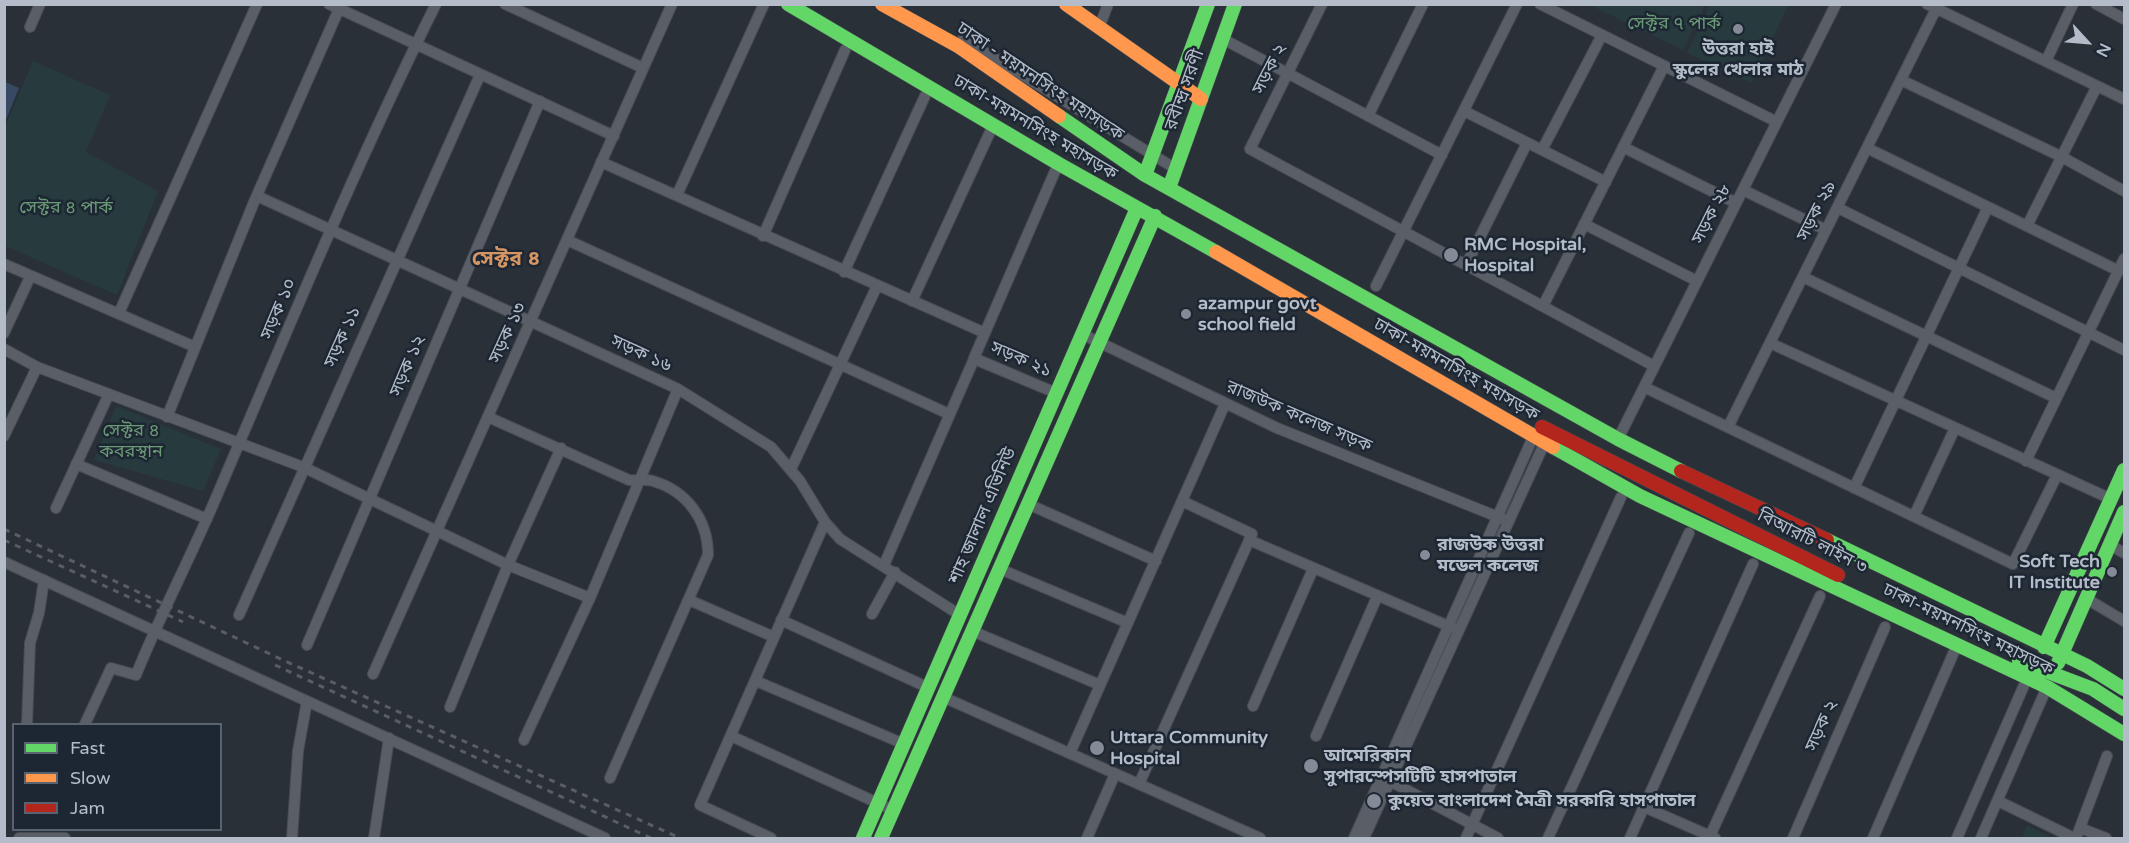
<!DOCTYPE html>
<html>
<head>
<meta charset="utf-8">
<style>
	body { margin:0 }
	#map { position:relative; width:2129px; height:843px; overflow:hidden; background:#2a3038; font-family:"Varela Round",sans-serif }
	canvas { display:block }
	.frame { position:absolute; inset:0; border:6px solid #b4bcc9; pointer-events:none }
	.legend { position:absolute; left:12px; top:723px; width:210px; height:108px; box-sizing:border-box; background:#1d2633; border:2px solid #59626f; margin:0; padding:8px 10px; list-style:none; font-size:18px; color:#b4bcc9 }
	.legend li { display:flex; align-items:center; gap:12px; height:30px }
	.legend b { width:30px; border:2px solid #59626f }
	.north { position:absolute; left:2057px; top:12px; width:60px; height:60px; -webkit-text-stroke:4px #1d2633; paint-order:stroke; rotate:116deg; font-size:16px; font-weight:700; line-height:24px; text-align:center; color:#b4bcc9 }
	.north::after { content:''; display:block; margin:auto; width:21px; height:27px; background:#b4bcc9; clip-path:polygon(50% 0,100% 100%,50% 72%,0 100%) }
</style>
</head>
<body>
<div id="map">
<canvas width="2129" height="843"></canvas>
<div class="frame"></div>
<ul class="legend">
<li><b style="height:8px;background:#63d668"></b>Fast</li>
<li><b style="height:8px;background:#ff974d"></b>Slow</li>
<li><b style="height:8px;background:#b3261e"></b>Jam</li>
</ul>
<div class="north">N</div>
</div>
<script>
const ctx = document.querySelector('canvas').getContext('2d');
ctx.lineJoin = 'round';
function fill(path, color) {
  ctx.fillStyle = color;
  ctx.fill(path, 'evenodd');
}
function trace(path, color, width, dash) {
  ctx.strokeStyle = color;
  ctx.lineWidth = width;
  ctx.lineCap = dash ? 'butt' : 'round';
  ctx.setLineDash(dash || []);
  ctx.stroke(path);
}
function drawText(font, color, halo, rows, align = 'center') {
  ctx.font = font + ' "Varela Round","Noto Sans Bengali",sans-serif';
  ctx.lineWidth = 5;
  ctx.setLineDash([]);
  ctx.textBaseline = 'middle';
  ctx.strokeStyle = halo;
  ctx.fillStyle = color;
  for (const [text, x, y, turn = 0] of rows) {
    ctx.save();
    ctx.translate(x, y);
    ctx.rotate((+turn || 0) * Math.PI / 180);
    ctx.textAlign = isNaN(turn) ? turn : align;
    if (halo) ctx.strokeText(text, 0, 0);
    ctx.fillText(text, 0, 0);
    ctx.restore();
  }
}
const green = new Path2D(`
	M1595 5V4L1705 5 1683 50 1594 7Z
	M1710 5H1788L1752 83 1687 53Z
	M33 61 110 95 86 152 158 191 117 295 5 246V127Z
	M116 406 221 449 203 491 94 460Z
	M2027 825 2052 838H2022Z`);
const water = new Path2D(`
	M5 82 19 88 5 122Z`);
const street = new Path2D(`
	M329 4 614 136
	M505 4 643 68
	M1322 4 1250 149 1654 366
	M1540 4 1777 122
	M1927 4 2124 99
	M2096 4 2124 19
	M30 27 40 4
	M1099 28 1108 4
	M963 39 1176 169
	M1223 39 1442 155
	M2046 61 2073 4
	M1901 80 2060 156 2124 191
	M1464 111 1606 182
	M1368 116 1423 4
	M1623 147 1736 203
	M1867 148 2119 271
	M1542 150 1602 35
	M601 162 985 333
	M1743 190 1826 230
	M677 195 764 4
	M257 196 678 389 771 447 800 481 825 522 840 539 960 615
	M1838 208 2124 350
	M1584 224 1697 281
	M2027 226 2097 86
	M763 236 845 50
	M567 240 949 414
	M4 264 195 347
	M1466 265 1527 143
	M844 272 925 96
	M1803 277 2056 398
	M1376 286 1517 4
	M912 301 990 132
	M1543 306 1664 66
	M119 313 257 4
	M4 333 30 277
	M1082 334 1277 428 1508 521
	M1770 343 2111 499
	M4 349 37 367 303 467 508 565 590 598
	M1644 387 2013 564 2057 475
	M167 417 254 202 339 9
	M488 417 629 480C637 481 646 479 653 481 687 491 708 520 708 555L610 778
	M1728 427 1936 9
	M4 436 37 367
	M1618 439 1836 4
	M2026 461 2124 259
	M76 464 207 519
	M791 469 877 286
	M1854 488 1988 207
	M1028 504 1156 561
	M56 508 109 394
	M1914 516 1955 428
	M1249 540 1453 628
	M2110 545 2124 553
	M4 562 605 838
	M884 565 974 359 1056 393 974 358 1056 169
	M1000 569 1128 623
	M2087 599 2124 621
	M689 600 774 637
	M872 614 895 572
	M239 615 480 75
	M781 620 929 688
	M972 631 1100 685
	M307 645 540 101
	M373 674 672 4
	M756 681 904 744
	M943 697 1260 838
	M1253 706 1313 569
	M450 707 508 565 561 448
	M27 724 30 643 39 613 44 580
	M85 724 111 668 136 675C161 613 192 555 218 493 288 329 356 164 436 4
	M731 736 893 810
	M1316 736 1377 597
	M524 740 590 598 678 389
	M1070 753 1225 404
	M1384 778 1498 838
	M1139 784 1252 534 1182 501
	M1998 801 2074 838
	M1644 807 1715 838
	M2080 828 2106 838
	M1710 836 1820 596
	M19 838H65
	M292 838 298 751 307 701
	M374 838 389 738
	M771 838 700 805 825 522
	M1087 838 1115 774
	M1354 838 1534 435
	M1364 838 1545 442
	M1466 838 1621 497
	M1548 838 1689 533
	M1630 838 1753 564
	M1793 838 1885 627
	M1873 838 1957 645
	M1957 838 2029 674
	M1981 838 2047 687
	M2076 838 2107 756`);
const fast = new Path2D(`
	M788 4 1059 164 1216 252
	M1059 116 1145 175 1618 439 1681 471
	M1145 175 1208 4
	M1169 188 1235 4
	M1553 447 1640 496 2047 687 2124 734
	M1827 540 2087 666 2124 689
	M2044 647 2124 470
	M2019 661 2093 689 2124 709
	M2058 663 2124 512
	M863 838 1137 208
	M881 838 1155 216`);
const slow = new Path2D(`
	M882 4 958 46 1059 116
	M1066 4 1201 99
	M1216 252 1553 447`);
const jam = new Path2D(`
	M1542 427 1838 575
	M1681 471 1827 540`);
const rail = new Path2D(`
	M4 529 285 661 680 838
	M4 540 183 622
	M275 665 651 838`);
const markers = [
	[1738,29,6,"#848b96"],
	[1451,255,8,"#848b96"],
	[1186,314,6,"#848b96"],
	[1425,555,6,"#848b96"],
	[2112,572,6,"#848b96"],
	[1097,748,8,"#848b96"],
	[1311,766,8,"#848b96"],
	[1374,801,8,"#848b96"]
];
const parkNames = [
	["সেক্টর ৭ পার্ক",1674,24],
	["সেক্টর ৪ পার্ক",66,208],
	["সেক্টর ৪",131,431],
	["কবরস্থান",131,452]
];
const poiNames = [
	["উত্তরা হাই",1738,49,"center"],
	["স্কুলের খেলার মাঠ",1738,70,"center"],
	["RMC Hospital,",1464,245],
	["Hospital",1464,266],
	["azampur govt",1198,304],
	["school field",1198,325],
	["রাজউক উত্তরা",1437,545],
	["মডেল কলেজ",1437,566],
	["Soft Tech",2100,562,"right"],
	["IT Institute",2100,583,"right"],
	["Uttara Community",1110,738],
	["Hospital",1110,759],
	["আমেরিকান",1324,756],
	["সুপারস্পেসটিটি হাসপাতাল",1324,777],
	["কুয়েত বাংলাদেশ মৈত্রী সরকারি হাসপাতাল",1388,801]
];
const streetNames = [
	["সড়ক ২",1270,69,-63],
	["ঢাকা - ময়মনসিংহ মহাসড়ক",1040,82,34],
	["রবীন্দ্র সরণী",1185,90,-70],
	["ঢাকা-ময়মনসিংহ মহাসড়ক",1035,128,31],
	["সড়ক ২৯",1817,211,-63],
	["সড়ক ২৮",1712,214,-63],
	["সড়ক ১০",279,309,-67],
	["সড়ক ১৩",508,333,-65],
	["সড়ক ১১",343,337,-66],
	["সড়ক ১৬",641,354,25],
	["সড়ক ২১",1021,360,23],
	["সড়ক ১২",408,366,-67],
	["ঢাকা-ময়মনসিংহ মহাসড়ক",1456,370,30],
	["রাজউক কলেজ সড়ক",1299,417,23],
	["শাহ জালাল এভিনিউ",983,516,-67],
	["বিআরটি লাইন ৩",1812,542,27],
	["ঢাকা-ময়মনসিংহ মহাসড়ক",1968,630,26],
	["সড়ক ২",1822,726,-66]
];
const quarterNames = [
	["সেক্টর ৪",506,259]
];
fill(green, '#273a3e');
fill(water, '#384963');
trace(street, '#484c53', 12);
trace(fast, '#484c53', 15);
trace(slow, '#484c53', 15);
trace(jam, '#484c53', 15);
trace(street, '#5a5e66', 10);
trace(fast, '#63d668', 14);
trace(slow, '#ff974d', 14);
trace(jam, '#b3261e', 14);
trace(rail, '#595d64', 3, [6, 6]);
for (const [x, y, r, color] of markers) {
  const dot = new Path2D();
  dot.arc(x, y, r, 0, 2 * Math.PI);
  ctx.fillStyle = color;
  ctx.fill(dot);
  trace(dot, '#1d2633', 2);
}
drawText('18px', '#6b9a76', '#1d2633', parkNames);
drawText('bold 18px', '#b4bcc9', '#1d2633', poiNames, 'left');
drawText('18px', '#b4bcc9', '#1d2633', streetNames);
drawText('bold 21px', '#d59563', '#1d2633', quarterNames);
</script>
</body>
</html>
